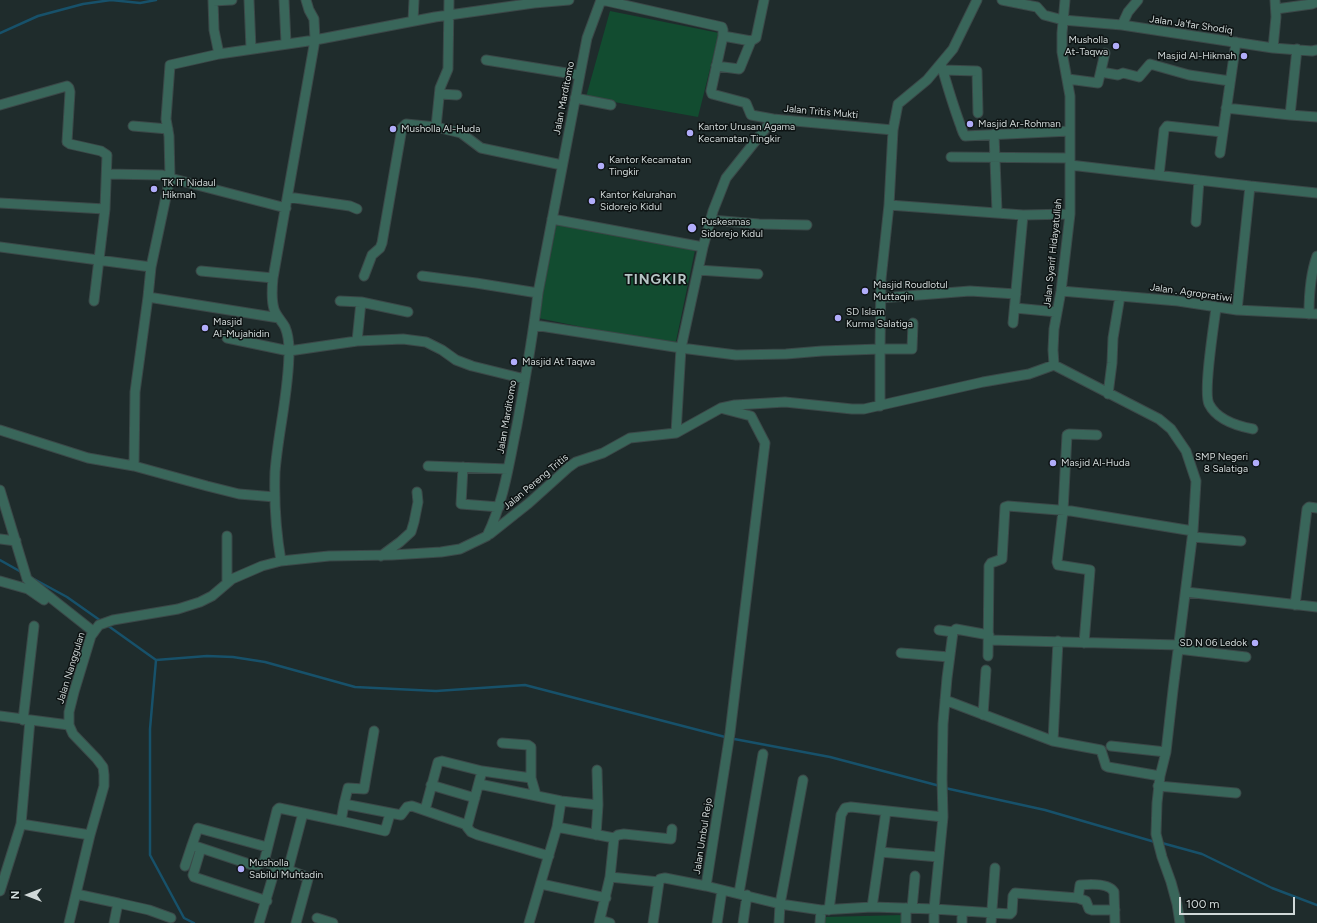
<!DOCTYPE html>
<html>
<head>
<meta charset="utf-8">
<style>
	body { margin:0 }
	#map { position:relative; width:1317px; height:923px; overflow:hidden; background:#1f2c2c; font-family:Figtree,sans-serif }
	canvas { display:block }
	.north { position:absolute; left:8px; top:875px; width:40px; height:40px; -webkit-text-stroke:3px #0d1313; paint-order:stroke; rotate:270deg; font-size:11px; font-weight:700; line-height:16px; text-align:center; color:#d0d8d8 }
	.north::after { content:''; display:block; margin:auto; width:14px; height:18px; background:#d0d8d8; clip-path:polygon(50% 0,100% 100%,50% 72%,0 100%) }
	.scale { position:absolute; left:1179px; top:897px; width:116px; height:18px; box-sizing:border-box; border:2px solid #d0d8d8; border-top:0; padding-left:5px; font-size:12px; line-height:14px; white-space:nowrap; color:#d0d8d8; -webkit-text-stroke:3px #0d1313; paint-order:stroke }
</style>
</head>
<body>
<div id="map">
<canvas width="1317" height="923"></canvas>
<div class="north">N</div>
<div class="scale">100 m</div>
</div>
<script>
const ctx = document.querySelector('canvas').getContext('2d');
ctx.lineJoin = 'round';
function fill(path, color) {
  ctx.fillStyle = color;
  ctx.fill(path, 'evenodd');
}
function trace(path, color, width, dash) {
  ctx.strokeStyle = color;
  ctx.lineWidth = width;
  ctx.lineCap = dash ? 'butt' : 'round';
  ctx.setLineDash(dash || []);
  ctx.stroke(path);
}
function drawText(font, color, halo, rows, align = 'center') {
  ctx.font = font + ' Figtree,sans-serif';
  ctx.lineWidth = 3;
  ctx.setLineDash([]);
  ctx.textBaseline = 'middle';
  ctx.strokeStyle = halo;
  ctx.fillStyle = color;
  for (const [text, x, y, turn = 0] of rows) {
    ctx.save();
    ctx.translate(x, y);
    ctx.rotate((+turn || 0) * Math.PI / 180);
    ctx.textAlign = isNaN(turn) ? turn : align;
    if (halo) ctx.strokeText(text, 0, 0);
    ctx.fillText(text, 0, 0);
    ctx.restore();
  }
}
const green = new Path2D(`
	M610 11 719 33 698 117 586 97Z
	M557 222 695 250 675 346 538 318Z
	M903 915V923H825V917Z`);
const stream = new Path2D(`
	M0 33 38 16 83 4 111 0 140 3 156 0
	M0 560 23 573
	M32 578 67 597 101 621
	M107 625 156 660 207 656 233 657 265 662 355 687 436 691 525 685 729 738 830 757 940 786
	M156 660 150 729V855L184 918 194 923
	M945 788 1045 810 1155 842
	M1162 843 1202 854 1272 888 1317 905`);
const minor = new Path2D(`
	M213 0 214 30 219 54 315 40 435 17 534 3 569 0
	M249 0 251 49
	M284 0 286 43
	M602 0 722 27 723 30V36L711 91 712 94 746 103 751 115 773 119
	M1002 0 1037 7 1044 15 1063 20 1122 25 1273 48 1312 51 1317 50
	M213 1 232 0
	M1276 9 1312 4 1317 2
	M413 21 414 0
	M1122 25 1128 12 1138 0
	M723 36 751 41
	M1273 48 1276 17 1275 0
	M486 60 579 75
	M941 64C947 85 953 105 960 124 962 129 962 132 965 136L1070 131
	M716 66 739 69 740 68 751 41 756 38 764 0
	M943 70 977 71 978 113
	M1101 72 1118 75 1123 73 1139 77 1150 64 1189 75 1230 81
	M1068 79 1098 83 1105 53
	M440 94 457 95
	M575 98 611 105
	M0 105 67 86 69 88 70 92 67 142 70 144 101 151 107 155 105 209 94 301
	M1226 108 1290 115 1297 49
	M1290 115 1317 117
	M133 126 168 129
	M436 127 440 88 448 69 449 0
	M994 134 997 212
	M1220 153 1236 42
	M951 157 1070 158
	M1070 165 1250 186 1237 310
	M107 174 162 175 170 178 169 136 166 119 170 65 219 54
	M1159 175 1164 130 1167 126 1222 132
	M1250 186 1317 193
	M288 197 350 206 357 209
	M0 203 105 209
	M889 205 1023 215 1070 214
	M552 219 703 247
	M711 220 759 224 807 225
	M1196 222 1199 180
	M0 247 151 267 148 297 279 318
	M151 267 170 178 286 208
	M698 270 758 274
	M201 271 273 278
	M364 276 372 255 380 248 382 243 402 128 406 124 436 127 461 133 481 148 562 165
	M422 276 476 283 538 293
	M1061 291 1178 301 1237 310 1317 314
	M881 298 970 291 1016 294
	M340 301 361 302 357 341
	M361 302 408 312
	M1015 308 1057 312
	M1216 308C1214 325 1203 392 1209 404 1217 420 1237 426 1253 429
	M1309 314C1309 294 1310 275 1317 256
	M1013 323 1023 215
	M534 325 681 348 736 355 786 354 822 351 880 349 881 279 889 205 893 130 898 104 927 80 953 49 977 0
	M227 338 289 351 357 341 403 339 426 342 442 350 456 360 472 366 525 379
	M1054 365 1053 350 1054 329 1061 291 1070 214V96L1062 52V33L1065 0
	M1108 394 1112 363 1113 338 1120 296
	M880 406V349H912L913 323
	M724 409 751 416 765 443 730 733 706 886 780 904 821 910 872 907 934 909
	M0 430 88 458 134 466 207 486 239 494 275 497
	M676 433 681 348 703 247 713 211 726 178 773 119 893 130
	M134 466 135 392 148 297
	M428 466 508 469
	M463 467 461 504 499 507
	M0 490 27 579 94 632
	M490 534 529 503 569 467 576 462 603 453 630 438 676 433 721 408 735 405 785 402 852 409H864L983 382 1029 374 1054 365 1159 419 1171 429 1186 451 1196 481 1193 531 1173 690 1166 752 1160 776 1157 803 1156 834 1162 857 1171 882 1177 904 1180 923
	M227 536V583
	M1193 537 1241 541
	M0 539 16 541
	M381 556 400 542 411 532 414 522 418 502 417 492
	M281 561C276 532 274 502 275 472 278 432 289 392 289 351 289 343 288 334 285 327 282 321 276 316 274 309 271 299 272 288 273 278L315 40 314 19 309 10 306 0
	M0 581 28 589 44 600
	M1186 592 1317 607
	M1295 605 1307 509 1309 507 1317 508
	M939 630 953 632
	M989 640 1179 645
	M1084 643 1090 570 1058 565 1057 562 1063 511 1067 435 1069 434 1097 435
	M1178 649 1246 657
	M901 653 949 657
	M988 656 989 566 991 563 1002 559 1005 507 1008 506 1071 511 1193 531
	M945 700 1053 741 1058 641
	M983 715 986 670
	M0 716 69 725
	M23 720 34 626
	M1053 741 1101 750 1106 766 1108 767 1160 776
	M502 743 528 745 531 747V778L536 795
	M1111 746 1166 752
	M531 778 482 771 467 827 471 832 478 835 549 856
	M479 784 561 801 598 805
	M431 785 475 798
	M1158 786 1236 793
	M344 804 348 788 364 789 374 731
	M425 810 438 762 442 761 482 771
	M341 821 385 831 390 814
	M21 824 90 835
	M557 827 614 838 610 877 599 923
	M596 835 598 805 597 770
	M614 838 618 835 624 834 671 839 672 829
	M201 848 192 845 198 828 267 847
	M880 852 939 857
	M264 862 277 810 279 808 341 821 344 804 401 815 407 807 412 806 467 825
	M185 866 192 845
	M276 866 288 870 303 813
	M288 870 307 877 308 879 296 923
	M610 877 659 882 653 923
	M659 882 660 879 665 878 706 886
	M541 884 606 898
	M0 891 21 824 30 720
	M739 893 763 754
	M76 894 118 903 114 923
	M1078 898 1080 885C1090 884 1109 883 1114 892L1115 923
	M118 903 149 910 171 918
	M872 907 886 811
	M912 908 915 876
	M934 909 1010 914 1012 912 1013 896 1015 893 1078 898 1086 901 1089 909 1092 910H1115
	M829 910 841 815 845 808 851 807 943 817
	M962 911V923
	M317 918 333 923
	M600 920 610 923
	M69 923 90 835 104 786V775L103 767 97 759 73 734 69 725V712L74 692 91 636 99 625 113 620 178 609 200 602 212 596 232 579 262 566 281 561 329 556 392 555 441 552 460 549 487 536C504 501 509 463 517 425 525 381 533 337 538 293L587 38 601 0
	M259 923 276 866 264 862 258 865H252L201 848 193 875 194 877 267 901
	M529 923 557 827 561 801
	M717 923 722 890
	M743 923 747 895
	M779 923 780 904 803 780
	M820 923 821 910
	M906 923V908
	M934 923V909L943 817 942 779 943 724 947 678 953 632 956 629 989 635
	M991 923 995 868`);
const markers = [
	[1116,46,4,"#b1adfa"],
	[1244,56,4,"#b1adfa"],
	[970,124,4,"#b1adfa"],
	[393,129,4,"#b1adfa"],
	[690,133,4,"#b1adfa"],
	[601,166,4,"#b1adfa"],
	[154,189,4,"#b1adfa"],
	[592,201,4,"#b1adfa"],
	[692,228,5,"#b1adfa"],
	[865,291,4,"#b1adfa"],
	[838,318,4,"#b1adfa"],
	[205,328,4,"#b1adfa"],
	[514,362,4,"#b1adfa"],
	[1053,463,4,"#b1adfa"],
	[1256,463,4,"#b1adfa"],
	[1255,643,4,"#b1adfa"],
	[241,869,4,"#b1adfa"]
];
const streetNames = [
	["Jalan Ja'far Shodiq",1191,25,8],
	["Jalan Marditomo",564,98,-79],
	["Jalan Tritis Mukti",821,112,5],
	["Jalan Syarif Hidayatullah",1053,253,-84],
	["Jalan . Agropratiwi",1191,293,8],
	["Jalan Marditomo",507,417,-80],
	["Jalan Pereng Tritis",536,482,-40],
	["Jalan Nanggulan",71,668,-73],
	["Jalan Umbul Rejo",703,836,-81]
];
const poiNames = [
	["Musholla",1108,40,"right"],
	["At-Taqwa",1108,52,"right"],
	["Masjid Al-Hikmah",1236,56,"right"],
	["Masjid Ar-Rohman",978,124],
	["Kantor Urusan Agama",698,127],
	["Kecamatan Tingkir",698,139],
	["Musholla Al-Huda",401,129],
	["Kantor Kecamatan",609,160],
	["Tingkir",609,172],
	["TK IT Nidaul",162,183],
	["Hikmah",162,195],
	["Kantor Kelurahan",600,195],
	["Sidorejo Kidul",600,207],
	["Puskesmas",701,222],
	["Sidorejo Kidul",701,234],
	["Masjid Roudlotul",873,285],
	["Muttaqin",873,297],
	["SD Islam",846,312],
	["Kurma Salatiga",846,324],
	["Masjid",213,322],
	["Al-Mujahidin",213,334],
	["Masjid At Taqwa",522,362],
	["SMP Negeri",1248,457,"right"],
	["8 Salatiga",1248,469,"right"],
	["Masjid Al-Huda",1061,463],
	["SD N 06 Ledok",1247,643,"right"],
	["Musholla",249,863],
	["Sabilul Muhtadin",249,875]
];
const districtNames = [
	["TINGKIR",656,280]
];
fill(green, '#124c30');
trace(stream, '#17516a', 2.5);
trace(minor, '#3b4848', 11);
trace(minor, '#39665a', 9);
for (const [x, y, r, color] of markers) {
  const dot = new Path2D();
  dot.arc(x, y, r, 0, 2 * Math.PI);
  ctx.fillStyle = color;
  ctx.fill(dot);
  trace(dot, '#0d1313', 1.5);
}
drawText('10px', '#d0d8d8', '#0d1313', streetNames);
drawText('10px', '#d0d8d8', '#0d1313', poiNames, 'left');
ctx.letterSpacing = '1px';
drawText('bold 14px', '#b6c6c5', '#0d1313', districtNames);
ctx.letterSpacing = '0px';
</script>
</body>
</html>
